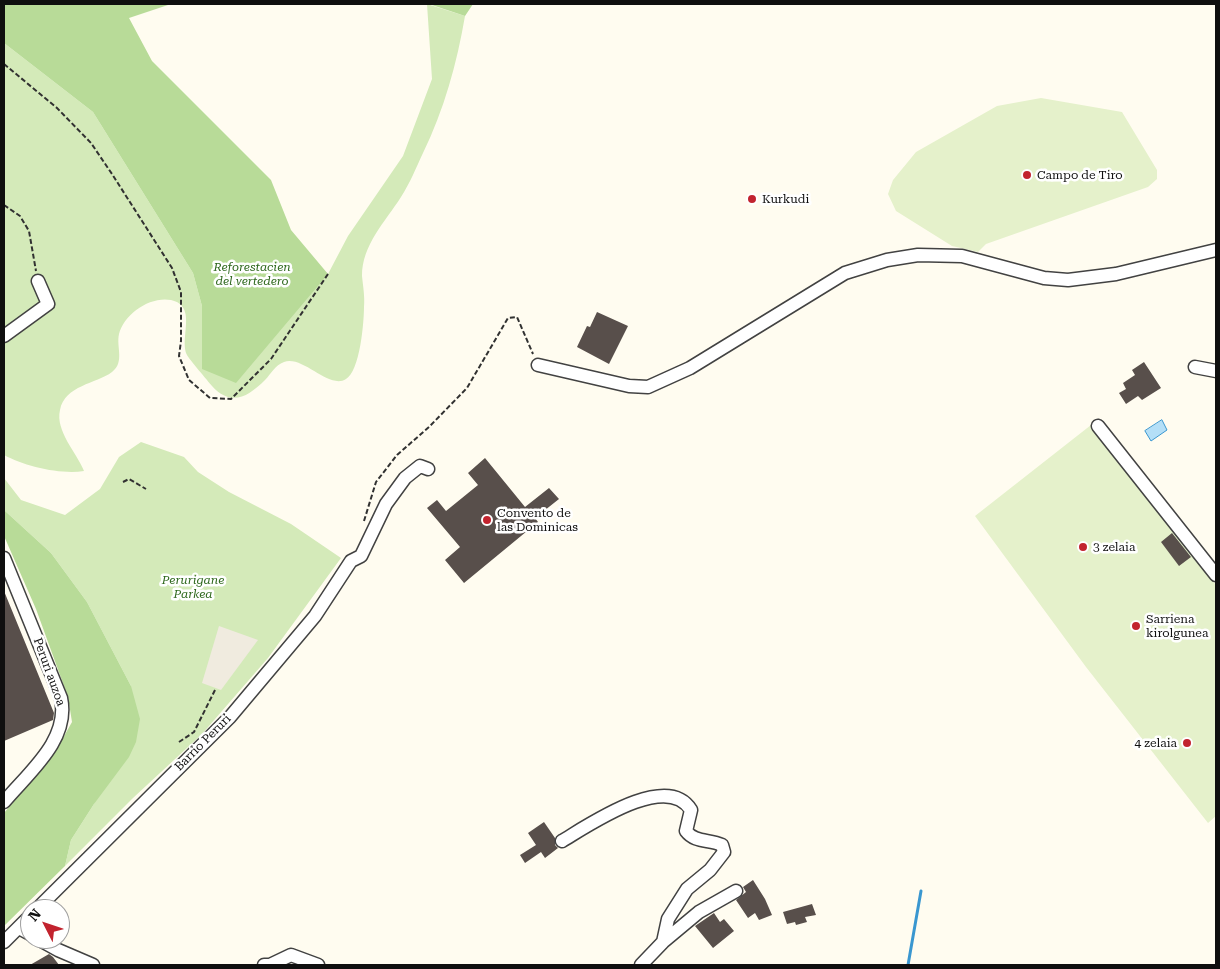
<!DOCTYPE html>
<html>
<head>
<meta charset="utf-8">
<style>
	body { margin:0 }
	#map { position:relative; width:1220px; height:969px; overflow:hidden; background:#fffcf0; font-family:"Roboto Serif",serif }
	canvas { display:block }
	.frame { position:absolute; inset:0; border:5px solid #0f0f0f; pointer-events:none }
	.north { position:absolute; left:20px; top:899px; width:50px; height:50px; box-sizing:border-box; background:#fff; border:1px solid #9f9f9f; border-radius:50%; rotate:311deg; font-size:14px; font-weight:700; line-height:20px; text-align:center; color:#0f0f0f }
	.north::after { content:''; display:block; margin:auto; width:18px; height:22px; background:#c2232e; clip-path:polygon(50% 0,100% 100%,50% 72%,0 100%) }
</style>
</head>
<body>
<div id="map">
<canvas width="1220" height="969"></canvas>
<div class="frame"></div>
<div class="north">N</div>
</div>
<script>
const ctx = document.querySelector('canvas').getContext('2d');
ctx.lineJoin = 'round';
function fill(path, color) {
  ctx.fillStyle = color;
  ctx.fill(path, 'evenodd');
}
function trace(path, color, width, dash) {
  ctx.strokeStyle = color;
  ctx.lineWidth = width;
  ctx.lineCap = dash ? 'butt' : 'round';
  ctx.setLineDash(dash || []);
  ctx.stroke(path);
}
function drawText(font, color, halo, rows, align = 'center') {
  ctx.font = font + ' "Roboto Serif",serif';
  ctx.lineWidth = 5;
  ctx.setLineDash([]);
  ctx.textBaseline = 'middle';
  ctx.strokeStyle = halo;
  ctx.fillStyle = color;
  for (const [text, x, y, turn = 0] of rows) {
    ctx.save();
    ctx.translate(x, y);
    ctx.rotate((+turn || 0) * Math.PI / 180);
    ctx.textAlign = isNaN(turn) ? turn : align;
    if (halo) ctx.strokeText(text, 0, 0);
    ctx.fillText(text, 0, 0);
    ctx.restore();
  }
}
const green = new Path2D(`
	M427 4 465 16C457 63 444 110 423 153 416 168 410 183 401 197 385 222 362 245 362 276 363 286 365 297 364 307 364 322 360 371 346 379 329 390 303 355 284 362 275 365 271 374 265 380 248 397 231 407 212 386 208 381 189 359 187 355 179 338 198 306 171 300 150 296 124 314 119 334 116 347 125 362 112 372 96 384 65 385 60 410 55 431 77 453 84 471 61 475 24 466 4 455V43L93 112 193 273 202 306V369L328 274 348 236 403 156 432 79Z
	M141 442 184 457 198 472 229 492 291 524 341 558 268 658 202 734 133 798 65 866 71 840 94 804 131 686 87 602 51 553 4 510V478L21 500 65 515 100 489 119 457Z`);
const forest = new Path2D(`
	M4 4H171L129 18 152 61 271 180 291 230 328 274 236 383 202 369V306L193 273 93 112 4 43Z
	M429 4H473L465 16Z
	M4 510 51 553 87 602 131 686 140 719 136 742 129 757 94 804 71 840 65 866 4 926V813L54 754 72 722 68 697 36 609 4 536Z`);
const pitch = new Path2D(`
	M1041 98 1122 112 1157 170V179L1148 187 986 244 978 252 952 246 896 211 888 194 893 180 916 152 997 106Z
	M1091 425 1216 585V816L1208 823 1086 667 975 516Z`);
const plaza = new Path2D(`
	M219 626 258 640 221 690 202 683Z`);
const water = new Path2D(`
	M1162 420 1167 430 1151 441 1145 431Z`);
const stream = new Path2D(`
	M908 965 921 891`);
const building = new Path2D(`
	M597 312 628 326 609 364 577 347 587 326 590 327Z
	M1144 362 1161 388 1142 400 1138 396 1126 404 1119 393 1126 389 1123 383 1135 375 1132 370Z
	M485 458 525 507 549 488 559 499 535 518 538 522 464 583 445 560 460 547 427 508 437 500 446 511 478 485 468 473Z
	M1172 533 1191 557 1179 566 1161 542Z
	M4 591 54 713 53 720 4 741Z
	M544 822 555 838V845L558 848 545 858 541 852 525 863 520 855 536 845 528 833Z
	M753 880 765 899 772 915 759 920 755 913 748 918 736 900 746 892 743 887Z
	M812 904 816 915 805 917 807 922 796 925 795 922 787 924 783 912Z
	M714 913 720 922 724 919 734 931 713 948 695 926Z
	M49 954 53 957 59 965H30Z`);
const path = new Path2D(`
	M4 64 57 108 91 143 112 174 172 268 181 292V341L179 356 189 380 210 398 231 399 271 359 328 274
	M4 205 20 216 29 231 36 271
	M123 482 129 479 146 489
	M364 521 376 482 397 455 429 427 467 388 508 318 517 317 533 354
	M179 742 194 732 216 688`);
const minor = new Path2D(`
	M4 336 48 304 38 281
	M538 365 629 386 648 387 690 368 845 273 887 260 918 255 962 256 1044 278 1068 280 1116 274 1216 250
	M1195 367 1216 371
	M1098 426 1216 575
	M4 558 61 698C70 740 29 772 4 802
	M562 841C589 825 667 771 691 810L686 831C695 843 709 839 722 845L724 852 710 870 687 889 668 919 663 942
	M37 909 230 717 315 616 351 561 361 556 386 504 405 478 420 466 428 469
	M19 928 30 934
	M38 939 58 950 93 965
	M4 942 30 916
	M264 965H270L291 955 318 965
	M641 965 663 942 699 912 736 891`);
const markers = [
	[1027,175,5,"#c2232e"],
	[752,199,5,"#c2232e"],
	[487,520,5,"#c2232e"],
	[1083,547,5,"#c2232e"],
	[1136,626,5,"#c2232e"],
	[1187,743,5,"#c2232e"]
];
const poiNames = [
	["Campo de Tiro",1037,175],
	["Kurkudi",762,199],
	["Convento de",497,513],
	["las Dominicas",497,527],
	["3 zelaia",1093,547],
	["Sarriena",1146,619],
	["kirolgunea",1146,633],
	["4 zelaia",1177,743,"right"]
];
const parkNames = [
	["Reforestacien",252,267],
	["del vertedero",252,281],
	["Perurigane",193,580],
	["Parkea",193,594]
];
const streetNames = [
	["Peruri auzoa",49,672,70],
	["Barrio Peruri",203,743,-45]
];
fill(green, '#d4eab9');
fill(forest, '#b8db98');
fill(pitch, '#e5f1cb');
fill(plaza, '#f0ebdf');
fill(water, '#b4dff7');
trace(water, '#3a97d0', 1);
trace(stream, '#3a97d0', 3);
fill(building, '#584f4b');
trace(minor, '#424242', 15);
trace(path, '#313131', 2, [5, 2.5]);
trace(minor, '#fff', 12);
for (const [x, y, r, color] of markers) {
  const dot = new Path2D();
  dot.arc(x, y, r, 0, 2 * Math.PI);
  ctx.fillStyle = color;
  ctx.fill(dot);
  trace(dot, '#fff', 2);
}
drawText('12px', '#0f0f0f', '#fff', poiNames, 'left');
drawText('italic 12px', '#2e681d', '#fff', parkNames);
drawText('12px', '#0f0f0f', '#fff', streetNames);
</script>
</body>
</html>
